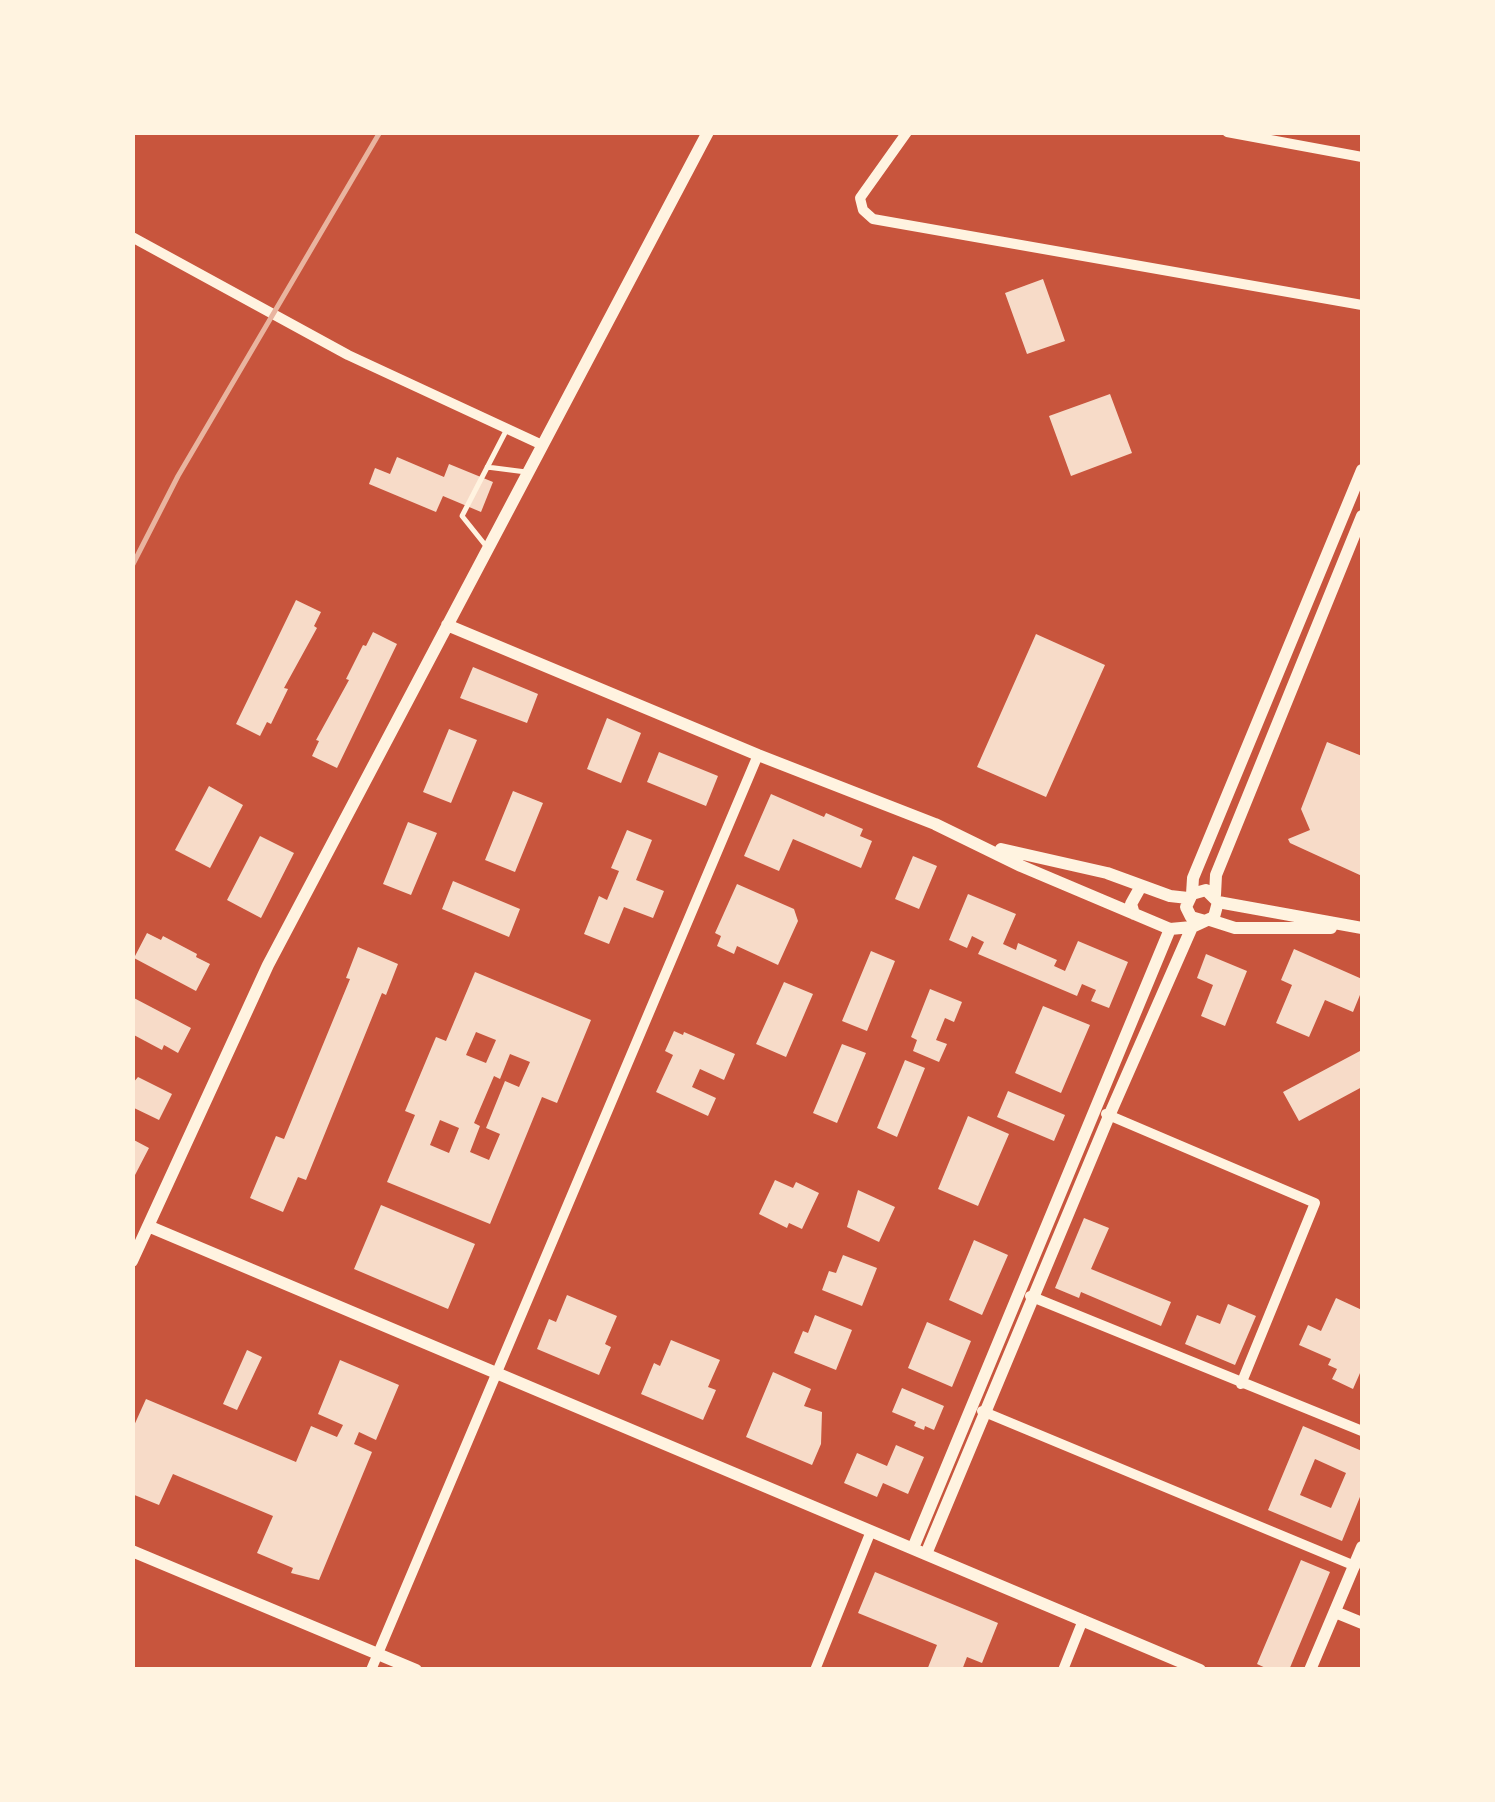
<!DOCTYPE html>
<html>
<head>
<meta charset="utf-8">
<style>
	body { margin:0 }
	#map { position:relative; width:1495px; height:1802px; overflow:hidden; background:#c8553d; font-family:"Asap Condensed",sans-serif }
	canvas { display:block }
	.frame { position:absolute; inset:0; border:135px solid #fff3e0; pointer-events:none }
</style>
</head>
<body>
<div id="map">
<canvas width="1495" height="1802"></canvas>
<div class="frame"></div>
</div>
<script>
const ctx = document.querySelector('canvas').getContext('2d');
ctx.lineJoin = 'round';
function fill(path, color) {
  ctx.fillStyle = color;
  ctx.fill(path, 'evenodd');
}
function trace(path, color, width, dash) {
  ctx.strokeStyle = color;
  ctx.lineWidth = width;
  ctx.lineCap = dash ? 'butt' : 'round';
  ctx.setLineDash(dash || []);
  ctx.stroke(path);
}
const building = new Path2D(`
	M1043 279 1065 341 1027 354 1005 293Z
	M1110 394 1132 453 1071 476 1049 416Z
	M397 457 444 477 449 464 493 482 481 512 443 496 436 512 369 484 375 468 390 474Z
	M296 600 321 612 314 626 317 628 284 688 288 689 271 724 267 722 260 736 236 724Z
	M373 632 397 644 337 768 312 756 319 741 316 740 349 680 346 679 363 645 366 646Z
	M1036 634 1105 665 1046 797 977 767Z
	M473 667 538 694 527 723 460 698Z
	M607 718 641 733 621 783 587 769Z
	M449 729 477 740 451 803 423 792Z
	M1327 742 1362 756V876L1290 843 1288 839 1310 830 1301 809Z
	M659 752 718 776 706 806 647 782Z
	M209 786 243 805 210 868 175 850Z
	M513 791 543 803 515 872 485 860Z
	M771 794 824 817 826 813 863 829 860 836 872 841 861 868 793 839 779 871 744 856Z
	M408 822 437 833 411 895 383 884Z
	M627 830 652 840 636 880 664 891 653 918 624 907 609 944 584 934 599 896 607 900 619 871 611 868Z
	M260 836 294 853 261 918 227 900Z
	M913 856 937 866 919 909 895 899Z
	M453 881 520 909 509 937 442 909Z
	M737 884 794 909 798 921 778 965 737 946 734 954 717 946 721 936 715 933Z
	M968 894 1016 914 1003 944 1016 950 1018 943 1057 960 1054 966 1065 971 1078 941 1128 962 1109 1008 1091 1001 1096 990 1082 984 1077 996 978 954 984 942 972 936 967 948 949 940Z
	M147 933 161 940 163 936 197 954 196 957 210 964 196 991 134 958Z
	M358 947 398 964 386 995 382 993 306 1180 298 1177 283 1212 250 1198 276 1136 284 1139 350 979 346 978Z
	M1294 949 1362 979V990L1353 1012 1325 1000 1309 1037 1276 1023 1292 985 1281 980Z
	M871 951 895 961 867 1031 842 1021Z
	M1206 954 1247 971 1225 1026 1201 1016 1213 985 1197 978Z
	M475 972 591 1020 557 1103 542 1097 490 1224 387 1182 415 1115 405 1111 436 1037 446 1041ZM476 1032 496 1040 486 1063 466 1055ZM510 1054 530 1062 519 1087 505 1081 486 1128 500 1134 489 1160 470 1152 480 1126 474 1123 494 1076 500 1079ZM440 1120 459 1128 449 1153 430 1145Z
	M784 982 813 994 786 1057 756 1044Z
	M930 989 962 1002 954 1022 945 1018 936 1040 947 1044 939 1062 913 1051 917 1040 911 1037Z
	M132 997 191 1028 178 1053 164 1045 162 1050 132 1034Z
	M1043 1006 1090 1025 1061 1093 1015 1073Z
	M674 1031 683 1035 684 1032 735 1054 724 1080 700 1069 692 1087 716 1098 708 1116 656 1092 673 1055 665 1051Z
	M842 1044 866 1053 837 1123 813 1113Z
	M1360 1051 1362 1087 1299 1121 1283 1092Z
	M905 1060 925 1068 897 1137 877 1128Z
	M138 1077 172 1094 159 1120 132 1107V1084Z
	M1008 1091 1065 1115 1054 1141 997 1117Z
	M968 1116 1009 1134 978 1206 938 1189Z
	M132 1139 149 1148 135 1175 132 1173Z
	M775 1180 793 1188 796 1182 819 1193 802 1229 789 1223 787 1228 759 1214Z
	M858 1190 895 1207 879 1242 847 1227Z
	M381 1205 475 1244 448 1309 354 1269Z
	M1084 1218 1109 1228 1091 1269 1171 1302 1161 1326 1081 1292 1079 1298 1055 1288Z
	M974 1240 1008 1255 982 1315 949 1300Z
	M843 1255 877 1268 862 1306 822 1290 829 1271 836 1273Z
	M567 1295 617 1316 605 1344 611 1347 599 1375 537 1349 549 1319 556 1322Z
	M1336 1298 1362 1310V1374L1360 1373 1353 1389 1332 1379 1337 1369 1328 1365 1331 1359 1299 1345 1308 1325 1321 1331Z
	M1228 1304 1256 1316 1235 1365 1185 1344 1197 1315 1220 1324Z
	M815 1315 852 1330 836 1370 794 1353 803 1331 808 1333Z
	M927 1322 971 1341 952 1387 908 1368Z
	M671 1340 720 1360 708 1387 716 1390 703 1420 641 1394 654 1363 660 1366Z
	M247 1350 262 1357 237 1410 223 1404Z
	M340 1360 399 1385 376 1440 359 1432 354 1444 372 1452 319 1580 291 1573 293 1568 257 1553 273 1516 173 1474 159 1505 132 1494V1430L146 1399 296 1462 311 1426 337 1437 343 1425 318 1414Z
	M773 1372 811 1389 804 1406 822 1412 821 1444 812 1465 746 1437Z
	M902 1388 944 1406 934 1430 925 1426 924 1430 914 1426 916 1422 892 1412Z
	M1303 1426 1362 1451V1492L1342 1541 1268 1510ZM1315 1459 1346 1473 1331 1508 1300 1495Z
	M896 1445 924 1457 908 1494 883 1483 877 1497 844 1483 857 1453 887 1466Z
	M1301 1560 1330 1572 1289 1670H1270L1257 1664Z
	M875 1572 998 1623 982 1663 967 1657 962 1670H927L937 1645 858 1613Z`);
const service = new Path2D(`
	M487 467 526 472
	M486 546 462 516 507 429`);
const minor = new Path2D(`
	M907 132 860 198 863 210 873 219 1362 305
	M1227 132 1362 157
	M132 237 348 355 540 444
	M1106 1114 1315 1203 1241 1384
	M1030 1296 1362 1431
	M982 1411 1355 1566
	M371 1670 758 755
	M815 1670 871 1531
	M1063 1670 1083 1620`);
const tertiary = new Path2D(`
	M447 625 758 755 935 824 1021 866 1170 929 1192 927 1205 921
	M1001 849 1107 873 1170 896 1188 898
	M1192 894 1193 878 1362 470
	M1215 895 1216 875 1362 516
	M1218 902 1214 917 1205 921 1191 917 1186 907 1192 894 1206 890 1218 902 1362 928
	M1134 914 1131 904 1141 886
	M1210 920 1235 928H1331
	M148 1226 1200 1670
	M132 1261 268 965 708 132
	M913 1548 1170 929
	M132 1551 416 1670
	M926 1554 1109 1116 1192 927
	M1335 1612 1362 1623
	M1310 1670 1362 1547`);
const rail = new Path2D(`
	M132 566 178 476 380 132`);
fill(building, '#f7dbc8');
trace(service, '#fff3e0', 5);
trace(minor, '#fff3e0', 10);
trace(tertiary, '#fff3e0', 12);
trace(rail, '#e9b49f', 5);
</script>
</body>
</html>
